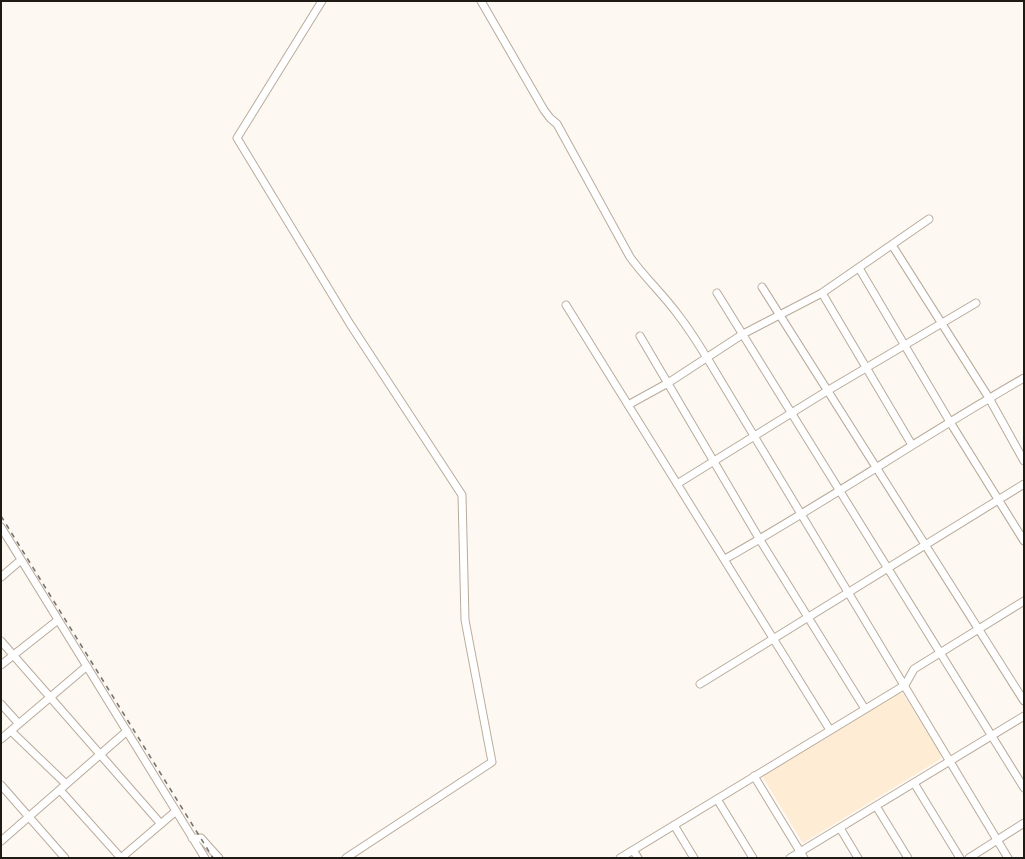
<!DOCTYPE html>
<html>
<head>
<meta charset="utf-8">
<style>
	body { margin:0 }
	#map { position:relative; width:1025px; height:859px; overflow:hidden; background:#fdf8f1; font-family:"Noto Sans",sans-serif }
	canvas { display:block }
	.frame { position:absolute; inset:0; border:2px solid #1e1a14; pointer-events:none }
</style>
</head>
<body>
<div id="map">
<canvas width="1025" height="859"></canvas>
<div class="frame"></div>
</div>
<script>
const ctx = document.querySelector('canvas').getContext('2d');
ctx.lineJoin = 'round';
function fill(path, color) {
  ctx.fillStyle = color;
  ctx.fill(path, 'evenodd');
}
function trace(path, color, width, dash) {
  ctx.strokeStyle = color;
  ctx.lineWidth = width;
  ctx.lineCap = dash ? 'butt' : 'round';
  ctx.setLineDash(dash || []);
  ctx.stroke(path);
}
const built = new Path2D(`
	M901 691 939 751 941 756 939 760 803 843 762 776Z`);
const minor = new Path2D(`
	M322 1 237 138 350 324 462 495 465 620 492 762 346 858
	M481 1 544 110 550 118 557 124 630 257C645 278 664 295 679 316 696 338 710 363 724 386L1008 858
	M892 245 989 398 1024 461
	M859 268 950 422 1024 541
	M762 287 1024 701
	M717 293 1024 788
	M822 293 912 445
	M566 305 830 730
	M640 336 760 540 865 709
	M628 405 668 383 743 334 822 293 929 219
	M677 484 827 391 976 303
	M1 527 205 858
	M725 559C826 502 923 436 1024 378
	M1 577 21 560
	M1 641 161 824
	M1 665 58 620
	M700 684 1024 484
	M1 704 19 724
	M11 731 66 784
	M1 739 87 666
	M754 776 804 858
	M914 783 960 858
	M1 785 65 858
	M60 790 121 858
	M717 799 753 858
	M876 806 908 858
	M674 825 694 858
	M840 828 858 858
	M192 838H201L219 858
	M1 841 127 731
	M633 850 638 858
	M121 858 176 811
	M620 858 905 685 914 669 1024 601
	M790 858 1024 716
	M969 858 1024 823`);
const rail = new Path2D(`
	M1 516 213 858`);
fill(built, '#feecd4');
trace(minor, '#b8ab9b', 9);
trace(minor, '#fff', 7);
trace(rail, '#77736d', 1.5, [5, 5]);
</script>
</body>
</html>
